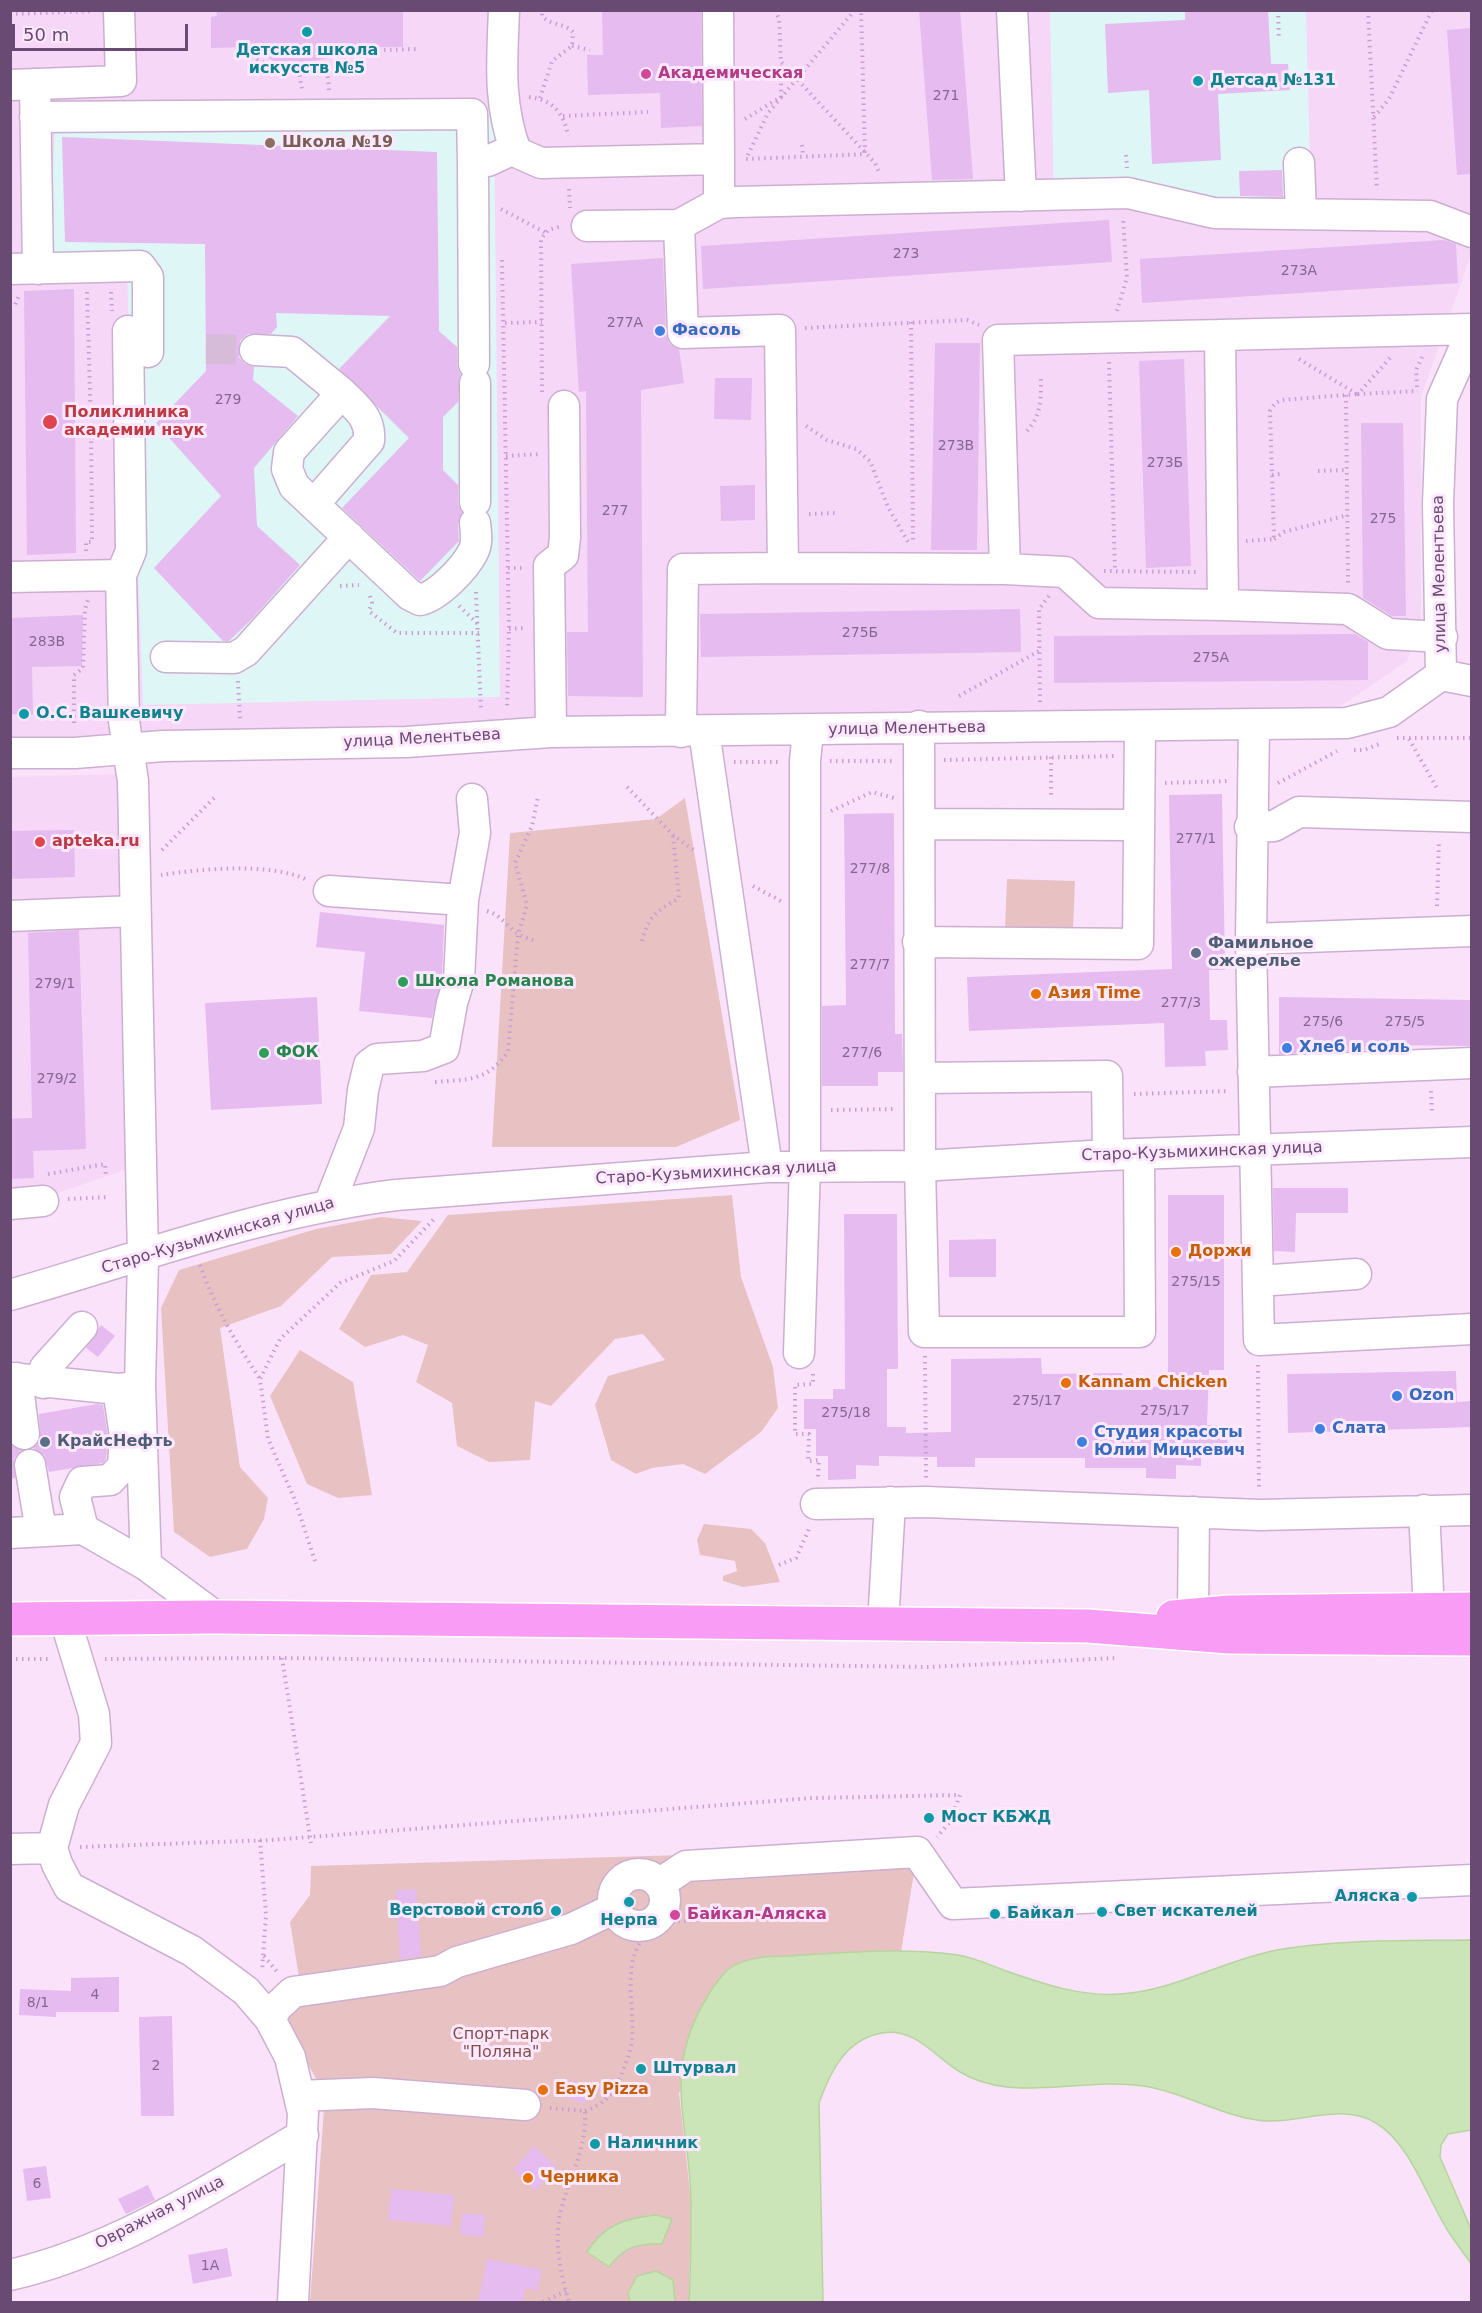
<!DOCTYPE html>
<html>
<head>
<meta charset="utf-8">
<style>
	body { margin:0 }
	#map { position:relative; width:1482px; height:2313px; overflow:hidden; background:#fbe2fb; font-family:"DejaVu Sans",sans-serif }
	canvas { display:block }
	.frame { position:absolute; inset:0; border:12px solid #684a72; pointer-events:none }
	.scale { position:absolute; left:12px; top:24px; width:176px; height:27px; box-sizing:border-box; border:3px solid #684a72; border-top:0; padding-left:8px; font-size:18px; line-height:21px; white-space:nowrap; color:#684a72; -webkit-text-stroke:4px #fee8fe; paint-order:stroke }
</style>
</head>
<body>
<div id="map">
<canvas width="1482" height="2313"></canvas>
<div class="frame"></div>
<div class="scale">50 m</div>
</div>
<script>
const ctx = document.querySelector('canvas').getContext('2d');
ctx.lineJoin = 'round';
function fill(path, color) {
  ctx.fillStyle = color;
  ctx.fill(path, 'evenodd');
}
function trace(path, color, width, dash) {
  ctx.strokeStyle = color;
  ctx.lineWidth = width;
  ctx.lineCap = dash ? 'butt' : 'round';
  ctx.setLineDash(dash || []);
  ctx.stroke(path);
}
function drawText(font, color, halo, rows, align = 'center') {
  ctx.font = font + ' "DejaVu Sans",sans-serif';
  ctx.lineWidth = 6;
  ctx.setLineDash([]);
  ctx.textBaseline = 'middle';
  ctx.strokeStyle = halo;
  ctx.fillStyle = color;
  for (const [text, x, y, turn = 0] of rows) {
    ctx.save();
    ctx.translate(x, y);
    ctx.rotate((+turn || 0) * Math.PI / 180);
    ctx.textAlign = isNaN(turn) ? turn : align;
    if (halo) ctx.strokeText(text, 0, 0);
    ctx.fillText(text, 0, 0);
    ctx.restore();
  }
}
const residential = new Path2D(`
	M10 11H1471V255L1421 397V622L1407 661 1341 706 11 742Z
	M122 774 148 1162 11 1209 10 777Z`);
const education = new Path2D(`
	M1050 11H1306L1311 196 1054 202Z
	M56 106 494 110 500 697 143 705 127 272 48 274Z`);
const green = new Path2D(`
	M685 798 740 1120 676 1147H492L510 833 656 819Z
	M1007 879 1075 881 1073 931 1005 929Z
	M732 1195 741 1277 773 1367 778 1408 761 1432 705 1474 683 1464 652 1468 636 1474 611 1460 595 1405 608 1376 665 1360 643 1334 615 1339 551 1406 535 1401 530 1460 489 1462 457 1446 452 1403 416 1382 428 1345 403 1335 365 1347 339 1329 371 1275 407 1272 448 1215Z
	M381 1217 422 1221 391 1254 332 1257 281 1306 220 1328 240 1467 268 1498 264 1519 247 1549 210 1557 174 1532 161 1308 179 1270 316 1229Z
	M300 1350 353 1382 372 1495 338 1498 307 1484 270 1396Z
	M704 1524 751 1529 765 1543 780 1582 743 1587 723 1581V1576L737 1571 735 1561 700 1555 697 1540Z
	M918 1848 901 1952 763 1957 679 2093 691 2201 689 2302H310L325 2095 274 2002 299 1977 290 1922 310 1895 311 1866Z`);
const water = new Path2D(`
	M1471 1940V2130L1448 2134 1441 2145 1440 2157 1471 2229V2264C1464 2253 1455 2242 1448 2231 1427 2198 1410 2143 1376 2123 1343 2103 1303 2122 1269 2121 1231 2121 1185 2092 1143 2086 1098 2079 1052 2092 1007 2087 990 2085 975 2081 960 2072 935 2057 915 2027 882 2033 846 2039 830 2072 819 2103L823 2302H689C691 2269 691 2235 691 2202 690 2124 661 2072 707 1997 724 1970 730 1962 763 1957 827 1955 894 1946 958 1955 976 1958 992 1966 1009 1972 1044 1984 1082 1997 1120 1994 1174 1991 1224 1960 1277 1950 1340 1939 1407 1941 1471 1940Z
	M656 2215 672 2219 662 2244C637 2243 624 2247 609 2267L587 2252C603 2225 626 2218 656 2215Z
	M656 2271 673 2280 675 2302H630L628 2293 637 2276Z`);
const building = new Path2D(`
	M216 10H403V47H350L328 58 292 66 278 63 246 47 211 48V17L217 16Z
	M602 10H701L702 126 661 128 660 93 588 95 587 55H603Z
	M919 10H960L973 179 932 180Z
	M1185 10H1268L1271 64H1288L1290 90 1218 94 1221 160 1152 164 1149 90 1108 93 1105 24 1185 20Z
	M1472 28V174L1457 175 1447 30Z
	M62 137 437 152 439 331 457 347V365L460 374 458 402 443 417V470L458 485V503L462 513 458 524 459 541 420 581 342 508 409 438 339 369 390 316 276 313 277 327 271 334H248L240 341 239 357 245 364 254 367 253 380 298 416 254 468 257 526 300 565 253 618 229 641H223L154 568 221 496 156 423 206 371 205 244 65 242Z
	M1282 170 1283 197 1240 196 1239 171Z
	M1109 220 1112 262 703 289 701 246Z
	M1444 240 1456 244 1458 283 1142 303 1140 259Z
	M663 258 666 334 669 343 679 349 684 383 641 390 643 697 568 696 567 632H588L586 391 579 392 571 264Z
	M74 289 76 553 27 555 24 291Z
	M935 343H980L977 550H931Z
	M1184 359 1191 566 1146 568 1139 361Z
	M715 378H752L751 420 714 419Z
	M1361 423H1403L1406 616H1392L1363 598Z
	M755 485V520L721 521 720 486Z
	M1020 609 1021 652 701 657 700 614Z
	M83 615 82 666 32 667 33 715 10 714V618Z
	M1355 634 1368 642V680L1054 683V636Z
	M1222 794 1225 970H1209L1210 1020H1227L1228 1050 1205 1051 1206 1066 1165 1067 1164 1023 969 1031 967 977 1172 969 1169 795Z
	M894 813 895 1034H902L903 1072H878V1086H822V1006L846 1005 844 814Z
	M74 830 75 877 10 879V831Z
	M320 912 444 925 442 977 432 1018 359 1011 365 952 316 947Z
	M79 930 86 1149 33 1151 34 1178 10 1179V1119L32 1118 28 933Z
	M317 997 322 1104 211 1110 205 1003Z
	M1279 997 1472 1000V1046L1367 1045V1050L1279 1054Z
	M1273 1188H1348V1213H1296L1295 1252 1274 1251Z
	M1168 1195H1224V1370H1209L1207 1425H1228L1227 1455 1201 1454V1466L1176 1465V1479L1146 1478V1468H1085V1458H975V1467H937V1457L879 1456V1466L856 1465V1479L828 1480V1456H816V1429H804V1399H833V1389H845L844 1214H897L898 1369H887V1427H906V1433L951 1432V1359L1041 1358 1042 1374 1122 1373 1123 1386 1168 1387Z
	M996 1239V1277H949V1240Z
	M101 1325 115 1336 98 1357 86 1348Z
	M1456 1371 1457 1402 1472 1401V1427L1288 1433 1287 1374Z
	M97 1404 103 1405 108 1437 106 1459 103 1463 49 1472 44 1455 33 1448 40 1440 39 1414Z
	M10 1445 21 1451 14 1458 15 1478 10 1479Z
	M416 1889 421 1956 400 1959 396 1890Z
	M119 1977V2012H56V2017L19 2015 20 1989 71 1991V1978Z
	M172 2016 174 2116H141L139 2017Z
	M568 2080 591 2087 586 2104 563 2097Z
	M534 2146 557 2167 536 2191 513 2170Z
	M46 2166 51 2198 27 2201 23 2169Z
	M148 2185 155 2200 126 2214 118 2199Z
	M391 2189 454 2195 451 2226 388 2220Z
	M462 2213 485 2215 483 2237 460 2234Z
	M227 2248 232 2276 193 2284 188 2255Z
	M487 2259 542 2270 537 2291 526 2288 522 2302H478Z`);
const minorTunnel = new Path2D(`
	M206 349 255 350`);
const path = new Path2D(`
	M775 10 779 19 781 62
	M855 10 768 113 746 159 865 154 861 10
	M1278 10 1279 40
	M1368 10 1377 190
	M10 14 94 11
	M572 46 590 50
	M246 54 279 70 299 72 302 89
	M299 72 327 68
	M329 90 327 68 348 58 356 51 419 49
	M529 97C553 100 564 113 568 136
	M540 98 552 61 572 46 573 32C563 22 551 26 542 16V10
	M563 116 648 112
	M1374 117 1389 99 1432 10
	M745 119 781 97V62L875 163 879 172
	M802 145 803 156
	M1126 155 1127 168
	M569 189 570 208
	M501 209 546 233
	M502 260 509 629 507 709
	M87 292 91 426
	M111 292 112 311
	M10 306 15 305 20 293
	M1117 311 1127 278 1123 218
	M911 322 913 543
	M505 323 542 322
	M805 328 967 320 979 325
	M1390 358 1358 394 1418 391
	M1299 359 1357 394
	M1109 362 1115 571
	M1417 387 1416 370 1422 357
	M542 392 541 239 548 230 562 226
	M1346 395 1348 584
	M806 426 827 440 856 449 870 461 888 507 908 542
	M1027 431C1041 416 1041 399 1041 379
	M506 456 540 454
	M1318 471 1347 470
	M1272 475 1280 474
	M809 514 837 513
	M1274 539 1284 532 1348 515
	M1246 541 1274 539 1270 411 1275 403 1282 400 1358 394
	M86 551V542H92L91 426 103 425
	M508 568H525
	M1104 571 1198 572
	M340 586 359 585
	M476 592 481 711
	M370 596 372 603 369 611 397 633H479
	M459 606 478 624
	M509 629 525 628
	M238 681 240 719
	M959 696 1039 651
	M1040 702 1039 609 1049 596
	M74 723V675L83 668 85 609 88 600
	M1397 738H1472
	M1409 739 1438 790
	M1354 750H1364L1382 743
	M1051 757V799
	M944 760 1116 756
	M830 761H894
	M734 762H780
	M1165 783 1227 781
	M1278 783 1337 751
	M627 787 673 835 695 851
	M831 811 872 792 894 798
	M162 850 214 798
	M161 875C200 869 271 862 307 880
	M753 886 781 901
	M1437 906 1439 842
	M487 911C506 916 509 936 537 941
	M642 941C648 916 657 911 679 898L673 836
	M435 1082C469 1079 486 1082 508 1052L518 935 527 905 515 863 532 826 538 797
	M1431 1091 1432 1112
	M1134 1094 1228 1091
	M831 1110 896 1109
	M48 1174 105 1164 106 1178
	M68 1199 109 1197
	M200 1265C215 1307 236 1343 260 1379
	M925 1356 926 1478
	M1258 1365 1259 1489
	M813 1374V1384L795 1385V1434H809L808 1461 819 1460 818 1477
	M315 1561 295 1500 268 1439 260 1379 280 1339 340 1283 394 1261 434 1219
	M779 1565 796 1558 809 1529
	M282 1658 311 1843
	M10 1659H52
	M105 1659 282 1658 928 1667 1117 1658
	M260 1840 266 1915 262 1971
	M80 1847 271 1840 812 1798 960 1795 950 1822 937 1837
	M624 1934 643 1940
	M264 1956 278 1973
	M550 2108 585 2111C587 2148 570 2176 561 2210 553 2239 561 2275 569 2302
	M585 2111C604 2104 611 2097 620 2078 625 2065 631 2052 632 2039 635 2010 623 1969 640 1943 648 1932 657 1927 669 1922L788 1914
	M543 2302 566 2291`);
const minor = new Path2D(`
	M504 10C502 62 498 103 516 152L541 163 719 159V203
	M718 10 719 159
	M1012 10 1021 196
	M35 84 38 269
	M10 85 121 81 119 10
	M35 117 472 114 473 163 488 161 514 149
	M473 163 474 364
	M1299 163 1301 213
	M679 225 683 333 780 330 783 568 683 569 681 732
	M587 226 679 225 719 203 735 202 1128 193 1214 213 1430 216 1472 232
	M10 269 140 266 148 277V352
	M255 350 292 352 342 393 289 452 287 469 294 486 410 595 420 600C438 596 465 568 473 552 478 543 476 533 475 523
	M475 383V502
	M314 504 369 441C371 418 358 409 342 393
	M783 568 1005 569 998 340 1220 335
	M1005 569 1065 572 1099 603 1223 605 1220 335 1472 329
	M121 575 131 551 128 331
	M10 577 121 575 124 721 133 781 143 1257 140 1386 146 1565
	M1223 605 1348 609 1388 634 1442 637
	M166 657 234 658 246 651 349 537
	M1441 675 1438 504 1442 399 1472 331
	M1441 675 1472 681
	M919 726 920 1166 924 1332H1140L1139 1155
	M1254 726 1251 939 1259 1340 1472 1329
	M704 731 767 1167
	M551 732 549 566 563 555 565 538 564 406
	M10 753H75L163 746 406 742 551 732 1347 723 1389 712 1441 675
	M921 824 1138 825
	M1250 827 1274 826 1299 812 1472 817
	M329 891 463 900
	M10 916 135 911
	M1251 939 1472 931
	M918 942 1138 944 1140 727
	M1253 1072 1472 1063
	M920 1078 1107 1076 1108 1155
	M10 1204 43 1201
	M329 1205 359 1128 363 1090 369 1065 377 1059 423 1056 444 1048 452 1003 459 980 463 900 475 833 472 799
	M1259 1281 1356 1274
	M10 1295C138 1258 265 1211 396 1195L767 1167 920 1166 1108 1155 1472 1142
	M799 1353 805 1166V761L808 731
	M10 1378 118 1389 138 1387
	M17 1378 24 1434
	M43 1383 45 1368 82 1327
	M30 1465 41 1531
	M816 1504 926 1502 1260 1515 1472 1510
	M1424 1510 1429 1611
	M83 1529 75 1497 82 1482 110 1480 123 1466 125 1436 118 1389
	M10 1533 83 1529 146 1565 216 1617
	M1193 1614 1194 1512
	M65 1619 94 1714 96 1743 64 1805 52 1848 57 1864 69 1887 192 1951 246 1991 270 2019 290 2057 303 2113 293 2302
	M883 1625 890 1502
	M10 1849 52 1848
	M613 1900a26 26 0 1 1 52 0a26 26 0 1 1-52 0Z
	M659 1884 686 1866 917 1852 953 1904 1472 1880
	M270 2019 277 2007 293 1992 440 1971 457 1962 571 1929 615 1908
	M299 2096 373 2093 525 2105
	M10 2275C117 2250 210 2189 303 2135`);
const major = new Path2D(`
	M1173 1617 1229 1612 1472 1609
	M10 1619 216 1617 1088 1626 1229 1637 1472 1639`);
const markers = [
	[307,32,6,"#0f9aa8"],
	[646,74,6,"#d1479c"],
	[1198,81,6,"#0f9aa8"],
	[270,143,6,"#8d6e63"],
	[660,331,6,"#3f7fe0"],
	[50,422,8,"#e0444e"],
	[24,714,6,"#0f9aa8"],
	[40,842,6,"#e0444e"],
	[1196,953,6,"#5c6f8a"],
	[403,982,6,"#2e9e5b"],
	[1036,994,6,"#e8710a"],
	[1287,1048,6,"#3f7fe0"],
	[264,1053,6,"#2e9e5b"],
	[1176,1252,6,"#e8710a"],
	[1066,1383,6,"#e8710a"],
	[1397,1396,6,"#3f7fe0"],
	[1320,1429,6,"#3f7fe0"],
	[45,1442,6,"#5c6f8a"],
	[1082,1442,6,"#3f7fe0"],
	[929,1818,6,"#0f9aa8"],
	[1412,1897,6,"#0f9aa8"],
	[629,1902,6,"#0f9aa8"],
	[556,1911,6,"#0f9aa8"],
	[1102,1912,6,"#0f9aa8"],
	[995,1914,6,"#0f9aa8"],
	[675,1915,6,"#d1479c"],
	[641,2069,6,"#0f9aa8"],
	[543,2090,6,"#e8710a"],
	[595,2144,6,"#0f9aa8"],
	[528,2178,6,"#e8710a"]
];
const numberNames = [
	["271",946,96],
	["273",906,254],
	["273А",1299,271],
	["277А",625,323],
	["279",228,400],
	["273В",956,446],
	["273Б",1165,463],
	["277",615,511],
	["275",1383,519],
	["275Б",860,633],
	["283В",47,642],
	["275А",1211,658],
	["277/1",1196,839],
	["277/8",870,869],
	["277/7",870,965],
	["279/1",55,984],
	["277/3",1181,1003],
	["275/6",1323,1022],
	["275/5",1405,1022],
	["277/6",862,1053],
	["279/2",57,1079],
	["275/15",1196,1282],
	["275/17",1037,1401],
	["275/17",1165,1411],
	["275/18",846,1413],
	["4",95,1995],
	["8/1",38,2003],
	["2",156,2066],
	["6",37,2184],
	["1А",210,2266]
];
const cultureNames = [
	["Детская школа",307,51,"center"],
	["искусств №5",307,69,"center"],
	["Детсад №131",1210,81],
	["О.С. Вашкевичу",36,714],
	["Мост КБЖД",941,1818],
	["Аляска",1400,1897,"right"],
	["Верстовой столб",544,1911,"right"],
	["Свет искателей",1114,1912],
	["Байкал",1007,1914],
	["Нерпа",629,1921,"center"],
	["Штурвал",653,2069],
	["Наличник",607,2144]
];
const hotelNames = [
	["Академическая",658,74],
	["Байкал-Аляска",687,1915]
];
const educationNames = [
	["Школа №19",282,143]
];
const shopNames = [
	["Фасоль",672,331],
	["Хлеб и соль",1299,1048],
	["Ozon",1409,1396],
	["Слата",1332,1429],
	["Студия красоты",1094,1433],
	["Юлии Мицкевич",1094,1451]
];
const healthNames = [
	["Поликлиника",64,413],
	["академии наук",64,431],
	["apteka.ru",52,842]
];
const streetNames = [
	["улица Мелентьева",1440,574,-91],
	["улица Мелентьева",907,729,-1],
	["улица Мелентьева",422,739,-3],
	["Старо-Кузьмихинская улица",1202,1152,-2],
	["Старо-Кузьмихинская улица",716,1173,-3],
	["Старо-Кузьмихинская улица",218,1236,-16],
	["Овражная улица",160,2213,-27]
];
const serviceNames = [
	["Фамильное",1208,944],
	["ожерелье",1208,962],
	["КрайсНефть",57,1442]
];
const leisureNames = [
	["Школа Романова",415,982],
	["ФОК",276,1053]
];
const foodNames = [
	["Азия Time",1048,994],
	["Доржи",1188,1252],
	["Kannam Chicken",1078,1383],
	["Easy Pizza",555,2090],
	["Черника",540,2178]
];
const parkNames = [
	["Спорт-парк",501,2035],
	["\"Поляна\"",501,2053]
];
fill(residential, '#f6d7f7');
fill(education, '#dff6f7');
fill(green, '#e8c2c2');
fill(water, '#cbe4b8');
trace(water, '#b6d59e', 1.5);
fill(building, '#e5bbf0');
trace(minorTunnel, '#d6bcd9', 30, [30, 15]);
trace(minor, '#ccafd0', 33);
trace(major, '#fff', 36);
trace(path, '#c99ed4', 4, [1.5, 4.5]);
trace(minor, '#fff', 30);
trace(major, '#f89cf5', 33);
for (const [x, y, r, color] of markers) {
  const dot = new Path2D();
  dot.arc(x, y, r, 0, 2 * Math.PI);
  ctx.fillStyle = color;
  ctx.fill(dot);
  trace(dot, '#fee8fe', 2);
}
drawText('14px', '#876692', null, numberNames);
drawText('bold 16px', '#0d838f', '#fee8fe', cultureNames, 'left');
drawText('bold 16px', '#b23c85', '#fee8fe', hotelNames, 'left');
drawText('bold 16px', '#785e54', '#fee8fe', educationNames, 'left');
drawText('bold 16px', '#366cbe', '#fee8fe', shopNames, 'left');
drawText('bold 16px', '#be3a42', '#fee8fe', healthNames, 'left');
drawText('16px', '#684a72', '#fee8fe', streetNames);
drawText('bold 16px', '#4e5e75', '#fee8fe', serviceNames, 'left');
drawText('bold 16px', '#27864d', '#fee8fe', leisureNames, 'left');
drawText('bold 16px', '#c56008', '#fee8fe', foodNames, 'left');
drawText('16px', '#834e48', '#fee8fe', parkNames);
</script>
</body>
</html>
